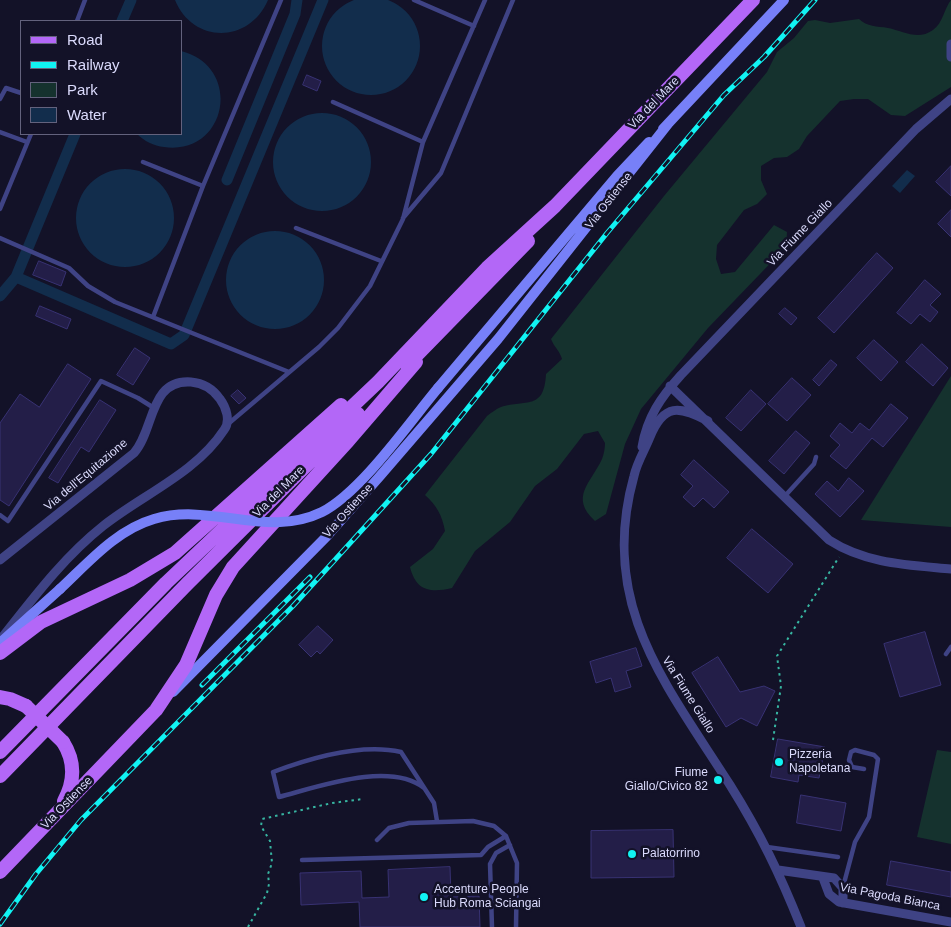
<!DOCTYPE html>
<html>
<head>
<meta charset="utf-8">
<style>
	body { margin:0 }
	#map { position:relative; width:951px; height:927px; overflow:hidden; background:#131228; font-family:Helvetica,sans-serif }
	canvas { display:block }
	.legend { position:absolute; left:20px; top:20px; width:162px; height:115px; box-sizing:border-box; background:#131228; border:1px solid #63627d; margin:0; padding:6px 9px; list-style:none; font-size:15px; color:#dbdbfd }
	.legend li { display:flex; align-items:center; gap:10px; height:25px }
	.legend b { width:25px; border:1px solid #63627d }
</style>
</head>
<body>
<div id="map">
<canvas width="951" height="927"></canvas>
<ul class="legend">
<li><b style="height:6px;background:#b367f7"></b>Road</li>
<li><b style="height:6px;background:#11f3f3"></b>Railway</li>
<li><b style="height:14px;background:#15322e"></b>Park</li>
<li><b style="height:14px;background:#122d4c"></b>Water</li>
</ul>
</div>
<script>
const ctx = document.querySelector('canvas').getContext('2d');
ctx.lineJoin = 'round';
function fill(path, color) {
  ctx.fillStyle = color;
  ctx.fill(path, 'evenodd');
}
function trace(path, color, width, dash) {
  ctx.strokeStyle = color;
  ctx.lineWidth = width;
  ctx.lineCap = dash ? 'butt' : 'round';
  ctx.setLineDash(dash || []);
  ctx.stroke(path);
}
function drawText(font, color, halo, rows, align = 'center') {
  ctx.font = font + ' Helvetica,sans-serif';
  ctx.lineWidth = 5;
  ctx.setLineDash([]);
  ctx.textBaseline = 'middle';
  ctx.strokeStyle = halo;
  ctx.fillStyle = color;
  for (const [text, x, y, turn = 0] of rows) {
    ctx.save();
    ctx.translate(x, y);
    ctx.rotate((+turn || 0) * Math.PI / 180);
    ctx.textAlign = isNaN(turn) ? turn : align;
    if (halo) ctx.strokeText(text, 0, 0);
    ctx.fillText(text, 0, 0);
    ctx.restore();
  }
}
const green = new Path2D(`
	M951 0V87L905 116 891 115 868 99H854L840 101 807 136 799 149 787 157 774 158 761 166V180L767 194 757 204 744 210 717 245 716 259 721 274 735 272 774 225 787 232 786 247 708 328 641 409 625 444 606 514 595 521C569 497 591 483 602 459 604 454 605 448 605 443L598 431 584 434 557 469 535 486 510 522 475 551 452 588C430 593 416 591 410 567L433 549 445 531C442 515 437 506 425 495L487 416C491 413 496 409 501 407 526 399 544 411 546 374L562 359C560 351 554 347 551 339L664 196 767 72 777 52 794 38 808 21 815 20 830 23 859 19C867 27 877 26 888 28 903 31 918 41 933 30 943 23 944 9 951 0Z
	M951 376V527L861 520Z
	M937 750 951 752V844L917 837Z`);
const water = new Path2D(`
	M322 46a49 49 0 1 1 98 0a49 49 0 1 1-98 0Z
	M175 0H268C249 44 193 44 175 0Z
	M181 51C244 67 227 156 164 147 154 146 144 141 137 134H181Z
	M273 162a49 49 0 1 1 98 0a49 49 0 1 1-98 0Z
	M76 218a49 49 0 1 1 98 0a49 49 0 1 1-98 0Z
	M907 170 915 176 900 193 892 186Z
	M226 280a49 49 0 1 1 98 0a49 49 0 1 1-98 0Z`);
const canal = new Path2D(`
	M122 21 131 0
	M227 180 295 14 297 0
	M16 277 75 134
	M0 296 16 277 171 344 184 335 323 0`);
const building = new Path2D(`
	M307 75 321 81 317 91 303 85Z
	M951 166V196L936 182Z
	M951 210V237L938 224Z
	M877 253 893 268 834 333 818 318Z
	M39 261 66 272 61 286 33 275Z
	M925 280 941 294 930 305 938 312 930 322 920 314 911 324 897 313Z
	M40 306 71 319 67 329 36 316Z
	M785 308 797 318 791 325 779 314Z
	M874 340 898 362 881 381 857 358Z
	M922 344 948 368 933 386 906 362Z
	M135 348 150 358 133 385 117 375Z
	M831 360 837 365 819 386 813 380Z
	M68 364 91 379 9 506 0 500V423L20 394 39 407Z
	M792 378 811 395 787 421 768 404Z
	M238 390 246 398 239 404 231 396Z
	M751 390 766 404 741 431 726 418Z
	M100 400 116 410 89 452 81 447 58 483 49 478Z
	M891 404 908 418 883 447 872 438 846 469 830 456 840 445 830 436 840 423 852 433 860 423 869 430Z
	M796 431 810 443 784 474 769 461Z
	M694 460 729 492 714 508 703 498 694 507 683 497 693 486 681 475Z
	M849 478 864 491 840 517 815 494 827 481 838 491Z
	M752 529 793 564 768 593 727 558Z
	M318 626 333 640 320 654 317 651 311 657 299 645Z
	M925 632 941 685 900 697 884 644Z
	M636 648 642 666 626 671 631 687 615 692 611 678 596 683 590 662Z
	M718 657 740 692 764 686 775 691 757 726 741 718 726 727 692 673Z
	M778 739 825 747 819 778 799 775 798 782 771 777Z
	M801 795 846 803 841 831 797 823Z
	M673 830 674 877 591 878V831Z
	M891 861 951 872V897L887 885Z
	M450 867 451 897 479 896 480 927H360L359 902 301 905 300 873 361 871 362 898 389 897 388 870Z`);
const path = new Path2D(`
	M773 740 781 686 777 656 839 557
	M248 927 267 893 269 884 268 874 272 863 270 841 261 826 262 819 332 803 363 799`);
const service = new Path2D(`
	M414 0 474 26
	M77 21 85 0
	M0 99 6 88 21 93
	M333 102 423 142
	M0 132 27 142
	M143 162 203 186
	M0 209 31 134
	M403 218 441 173 513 0
	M296 228 381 261
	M0 238 69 268 88 286 115 302 289 372
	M153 317 203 186 281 0
	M228 424 319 347 338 328 370 286 403 219 423 142 485 0
	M784 497 814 464 816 457
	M0 515 8 521 101 381 138 398 154 408
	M946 654 951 647
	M424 788C389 761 318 787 279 797L273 772C310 758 362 743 401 752L434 803 437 821
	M377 840 389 828 409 823 473 821 494 826 506 836 517 863 516 927
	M767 847 838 857
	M302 860 481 855 488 847 506 836
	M843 887 855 842 869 817 878 759 874 755 855 750 851 752 849 760 852 767 864 769
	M492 927 490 864 496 853 510 845`);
const minor = new Path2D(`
	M951 44V57
	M670 386 829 540C866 564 909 565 951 569
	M708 421C679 406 664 403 650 437 645 450 637 462 634 476 598 605 666 684 730 785 760 833 780 874 801 927
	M642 447C647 417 661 397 681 375L916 129 951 99
	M0 560 134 453C155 429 149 379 191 382 203 383 213 389 220 399 226 407 231 421 224 430 196 473 142 495 103 526 64 557 34 597 4 635
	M778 870 834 878 843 888V903
	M823 878 829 894 839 902 951 922`);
const secondary = new Path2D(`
	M663 129 784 0
	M438 388 617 176 649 142
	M0 643 60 589
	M173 692 327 536 380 476 498 339 668 124`);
const primary = new Path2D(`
	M407 365 528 241
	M0 653 41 622 130 580 175 553 341 405
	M0 697 10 699 26 706
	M63 742C75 761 75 781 64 801
	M0 752 166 583 378 382 487 268 555 206 753 0
	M0 776 187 584 358 414
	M0 872 156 710 186 665 216 595 233 567 348 441 416 362`);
const rail = new Path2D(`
	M202 685 310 577
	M0 924 36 874 81 820 293 606 431 454 607 233 724 95 764 57 815 0`);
const secondaryBridge = new Path2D(`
	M60 589C88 563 116 530 154 519 210 502 267 539 322 512 361 492 408 424 438 388`);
const primaryBridge = new Path2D(`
	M26 706 63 742`);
const markers = [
	[779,762,5,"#11f3f3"],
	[718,780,5,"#11f3f3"],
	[632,854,5,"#11f3f3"],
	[424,897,5,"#11f3f3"]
];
const streetNames = [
	["Via del Mare",654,103,-46],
	["Via Ostiense",609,201,-52],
	["Via Fiume Giallo",800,233,-46],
	["Via dell'Equitazione",86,475,-40],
	["Via del Mare",279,492,-45],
	["Via Ostiense",348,511,-48],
	["Via Fiume Giallo",688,695,58],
	["Via Ostiense",67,803,-46],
	["Via Pagoda Bianca",890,897,11]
];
const poiNames = [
	["Pizzeria",789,755],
	["Napoletana",789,769],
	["Fiume",708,773,"right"],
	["Giallo/Civico 82",708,787,"right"],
	["Palatorrino",642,854],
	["Accenture People",434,890],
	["Hub Roma Sciangai",434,904]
];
fill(green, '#15322e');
fill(water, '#122d4c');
trace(canal, '#122d4c', 11);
fill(building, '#231e48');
trace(building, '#383273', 1);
trace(path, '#37b5a1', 2, [2.5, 4]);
trace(service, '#3f4385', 4.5);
trace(minor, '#3f4385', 9);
trace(secondary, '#7780f8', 10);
trace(primary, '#b367f7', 14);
trace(rail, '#11f3f3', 5);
trace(rail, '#131228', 3, [9]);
trace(secondaryBridge, '#7780f8', 10);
trace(primaryBridge, '#b367f7', 14);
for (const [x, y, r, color] of markers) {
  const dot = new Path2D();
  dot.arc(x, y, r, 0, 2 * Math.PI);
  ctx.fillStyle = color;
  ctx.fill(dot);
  trace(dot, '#131228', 2);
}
drawText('12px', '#dbdbfd', '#131228', streetNames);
drawText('12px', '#dbdbfd', '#131228', poiNames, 'left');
</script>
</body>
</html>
